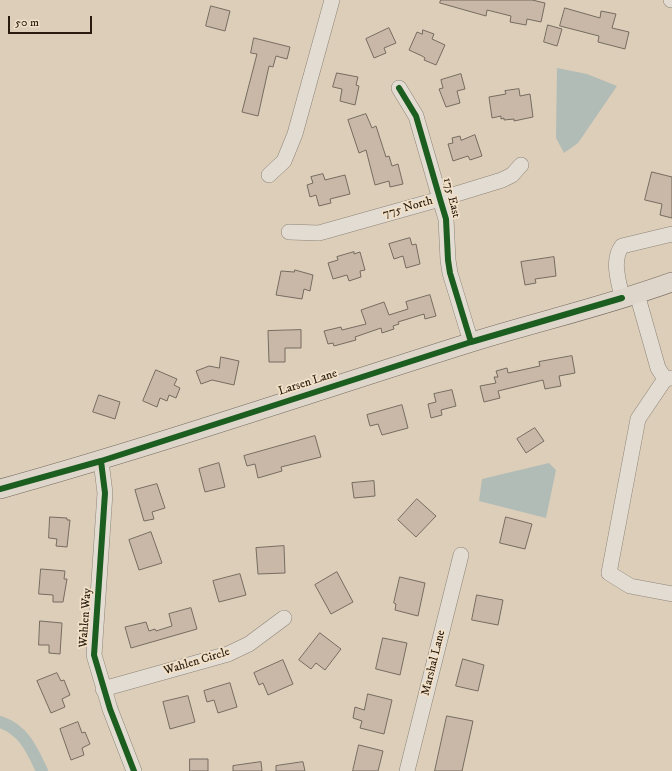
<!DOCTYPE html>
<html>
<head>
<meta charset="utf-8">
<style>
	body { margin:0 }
	#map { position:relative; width:672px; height:771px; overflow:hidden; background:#dcceb9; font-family:"IM FELL DW Pica",serif }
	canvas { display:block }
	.scale { position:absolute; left:8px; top:16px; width:84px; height:18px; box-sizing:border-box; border:2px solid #291c0f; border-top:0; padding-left:5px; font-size:12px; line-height:14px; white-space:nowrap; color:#291c0f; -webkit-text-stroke:3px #f2e1c8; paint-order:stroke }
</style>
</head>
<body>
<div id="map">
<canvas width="672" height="771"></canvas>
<div class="scale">50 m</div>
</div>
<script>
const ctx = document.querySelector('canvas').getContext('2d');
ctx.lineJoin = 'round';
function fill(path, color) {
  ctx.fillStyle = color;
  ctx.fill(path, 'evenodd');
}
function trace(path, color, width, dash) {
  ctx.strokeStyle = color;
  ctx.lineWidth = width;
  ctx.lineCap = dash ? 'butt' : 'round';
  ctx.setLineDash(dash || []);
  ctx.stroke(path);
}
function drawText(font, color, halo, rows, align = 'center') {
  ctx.font = font + ' "IM FELL DW Pica",serif';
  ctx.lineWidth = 3.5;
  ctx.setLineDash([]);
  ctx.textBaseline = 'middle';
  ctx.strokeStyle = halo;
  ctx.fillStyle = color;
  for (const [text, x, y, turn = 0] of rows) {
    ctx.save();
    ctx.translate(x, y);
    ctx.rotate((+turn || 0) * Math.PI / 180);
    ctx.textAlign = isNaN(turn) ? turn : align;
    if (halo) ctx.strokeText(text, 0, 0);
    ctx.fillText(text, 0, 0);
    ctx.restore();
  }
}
const water = new Path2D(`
	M557 68 587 74 617 86 578 143 564 153 556 138Z
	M549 463 556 470 546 518 479 501 482 479Z`);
const canal = new Path2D(`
	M0 722C24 730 32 750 42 771`);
const building = new Path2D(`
	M441 0H532L545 3 541 22 527 19 526 25 510 22 511 16 487 10 486 16 440 3Z
	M211 6 230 11 225 31 206 26Z
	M565 8 600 18 601 11 616 14 612 28 629 32 625 49 598 42 599 36 560 26Z
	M548 25 562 29 557 46 544 42Z
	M389 28 396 43 384 48 386 53 374 58 366 39Z
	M423 30 434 34 432 39 445 45 436 65 424 60 425 58 422 56 409 50 417 32 422 34Z
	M254 38 290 47 287 59 276 56 273 67 269 66 258 116 242 112 257 54 251 53Z
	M337 73 358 77 356 85 359 86 355 105 340 101 342 89 333 87Z
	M461 74 465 89 457 91 460 103 446 107 439 89 443 88 441 80Z
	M519 89 520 96 530 94 533 117 514 121V119L504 120V118L501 119V116L492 118 489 97 506 94 505 91Z
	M366 114 372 128 376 126 386 157 389 156 392 166 398 164 403 184 390 187 389 181 375 185 366 150 359 153 348 120Z
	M475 135 482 156 470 160 468 156 453 161 448 144 453 143 452 138 460 136 461 140Z
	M652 172 672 177V218L660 215 662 204 645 200Z
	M323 174 325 180 345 175 350 194 330 199 331 203 319 206 316 195 310 197 307 185 313 183 311 177Z
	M410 238 412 245 416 244 420 264 406 268 403 256 394 259 389 244Z
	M354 252V254L360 252 365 270 360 271 361 277 349 281 347 275 333 279 328 263 338 260 337 257Z
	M554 257 556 276 535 279 536 283 525 285 521 262Z
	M295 270 313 275 310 291 304 289 302 299 276 295 281 271 294 272Z
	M430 295 436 316 425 319 424 314 398 322 399 324 393 326 394 329 382 333 381 328 355 337 356 340 334 346 333 343 328 344 324 331 341 327 342 330 366 324 361 310 384 302 389 315 408 309 406 302Z
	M301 330V348H285V362H269L268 331Z
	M572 356 575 373 559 376 561 386 545 389 543 380 498 391 500 398 484 402 480 386 496 383 494 377H498L496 371 507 368 508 373 540 366 539 362Z
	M221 357 239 361 234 385 212 380 201 384 196 371 209 366 219 368Z
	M156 370 177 379 174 385 180 388 176 398 169 395 167 401 160 398 157 407 143 401Z
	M452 390 456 406 441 410 442 415 431 418 428 404 436 402 434 394Z
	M99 395 120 402 115 419 93 412Z
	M402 405 408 428 382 435 378 424 370 426 367 415Z
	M535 428 544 441 526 453 517 439Z
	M315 436 321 457 281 467 282 471 258 478 255 464 247 466 244 456Z
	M219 463 225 487 205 492 199 469Z
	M374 481 375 496 354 498 352 483Z
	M157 484 165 508 152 512 154 519 144 521 135 490Z
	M417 499 436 516 416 537 398 520Z
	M50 517 67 518V520H70L67 547 56 546 57 539 49 538Z
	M506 517 532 524 525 549 500 543Z
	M151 532 162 563 139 570 129 540Z
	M284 546 285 573 258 574 256 548Z
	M41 569 65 571 64 579H67L63 602H53V595L39 594Z
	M337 572 353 602 331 614 315 585Z
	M240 574 246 595 219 602 213 581Z
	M400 577 425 583 418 616 395 610 396 604 394 603Z
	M477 595 503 600 498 625 472 620Z
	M191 608 197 629 131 648 125 627 146 622 149 631 155 629 156 631 172 626 169 614Z
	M40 621 62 623 60 654 49 653V645H39Z
	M320 633 341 649 325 670 316 663 311 669 299 660Z
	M383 638 407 643 400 675 376 669Z
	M463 659 484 665 478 691 456 686Z
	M283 660 293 684 268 695 263 683 259 685 254 673Z
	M57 673 61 681 64 680 70 695 62 699 65 707 51 713 37 681Z
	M230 683 237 707 218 713 214 700 207 702 204 691Z
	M368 694 392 700 384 734 360 728 362 721 353 718 355 707 364 710Z
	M188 696 195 722 170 729 163 702Z
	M447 716 473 721 462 771H435Z
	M78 722 82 733 85 732 90 744 82 748 84 755 71 760 60 729Z
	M359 745 383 751 378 771H353Z
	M190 759H208V771H190Z
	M261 762 262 771H233V766Z
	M303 762 305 771H276V766Z`);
const minor = new Path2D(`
	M671 0H672
	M399 88 416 116 440 199 446 219 448 260 450 273 471 342
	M269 175 284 161 295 134 332 0
	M289 232 319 233 440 199 502 180 512 175 521 165
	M637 294 658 368 665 379
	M622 298C619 281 611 261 622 246L672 234
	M672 378 665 379 638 419 609 573 630 586 672 594
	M101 461 105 493 94 655 110 709 134 771
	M103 689 228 654 249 644 284 618
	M407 771 461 555`);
const major = new Path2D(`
	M0 489C158 445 313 392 469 343 536 322 606 306 672 282`);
const cycleway = new Path2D(`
	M399 88 416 116 440 199 446 219 448 260 450 273 471 342
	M101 461 105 493 94 655 110 709 134 771
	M0 489 101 461 471 342 622 298`);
const streetNames = [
	["175 East",451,198,76],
	["775 North",408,208,-16],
	["Larsen Lane",308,383,-18],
	["Wahlen Way",86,618,-86],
	["Wahlen Circle",197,662,-17],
	["Marshal Lane",434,663,-76]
];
fill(water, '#b1bcb6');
trace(canal, '#b1bcb6', 12);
fill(building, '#c9b7a8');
trace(building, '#756c60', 1);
trace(minor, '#8e8478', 16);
trace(major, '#756c60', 20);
trace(minor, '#e3dcd2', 15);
trace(major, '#ded6ca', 19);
trace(cycleway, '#1b5e20', 6);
drawText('12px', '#291c0f', '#f2e1c8', streetNames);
</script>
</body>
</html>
